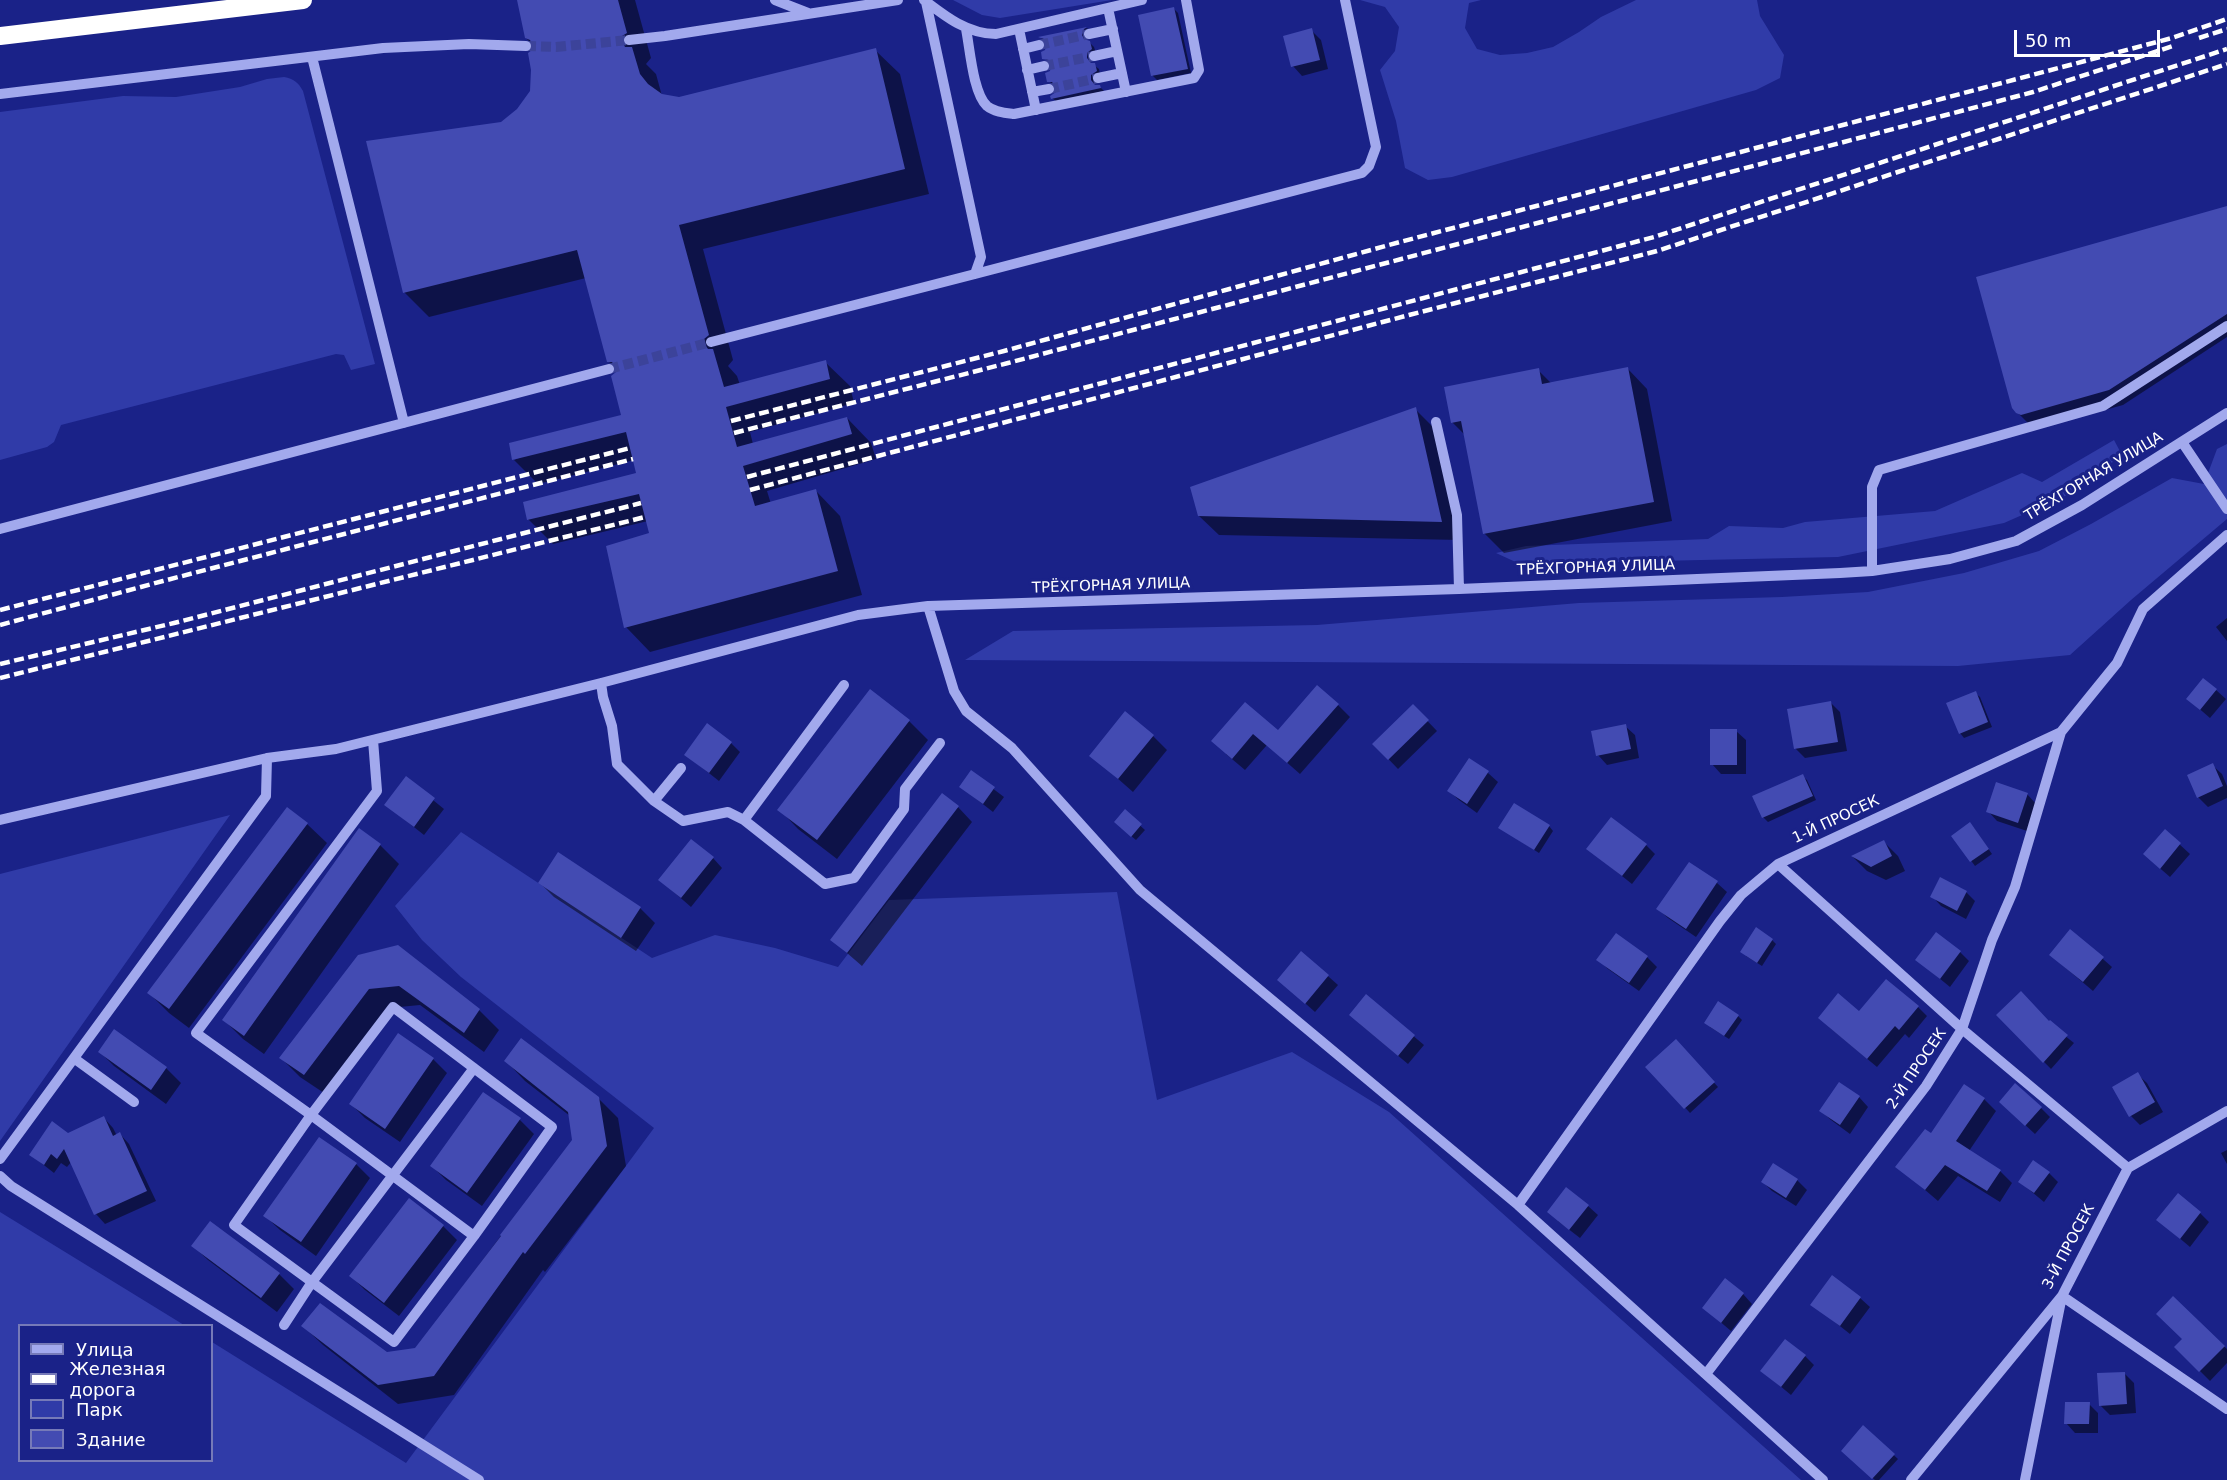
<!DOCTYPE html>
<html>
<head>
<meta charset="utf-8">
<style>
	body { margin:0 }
	#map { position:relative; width:2227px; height:1480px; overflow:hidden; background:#1a2288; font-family:"DejaVu Sans",sans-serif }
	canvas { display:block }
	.legend { position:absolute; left:18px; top:1324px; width:195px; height:138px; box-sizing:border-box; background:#1a2288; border:2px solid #767ab8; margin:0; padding:8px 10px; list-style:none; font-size:18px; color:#fff }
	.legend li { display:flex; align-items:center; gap:12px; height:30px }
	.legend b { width:30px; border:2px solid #767ab8 }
	.scale { position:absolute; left:2014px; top:30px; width:146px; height:27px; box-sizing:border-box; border:3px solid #fff; border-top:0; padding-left:8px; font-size:18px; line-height:21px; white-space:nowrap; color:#fff; -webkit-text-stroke:4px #1a2288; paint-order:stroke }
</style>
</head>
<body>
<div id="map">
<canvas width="2227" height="1480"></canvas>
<ul class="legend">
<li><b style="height:8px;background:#a2a9ed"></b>Улица</li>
<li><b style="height:8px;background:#fff"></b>Железная дорога</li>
<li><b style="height:16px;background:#303ba8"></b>Парк</li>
<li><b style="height:16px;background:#434bb2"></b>Здание</li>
</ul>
<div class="scale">50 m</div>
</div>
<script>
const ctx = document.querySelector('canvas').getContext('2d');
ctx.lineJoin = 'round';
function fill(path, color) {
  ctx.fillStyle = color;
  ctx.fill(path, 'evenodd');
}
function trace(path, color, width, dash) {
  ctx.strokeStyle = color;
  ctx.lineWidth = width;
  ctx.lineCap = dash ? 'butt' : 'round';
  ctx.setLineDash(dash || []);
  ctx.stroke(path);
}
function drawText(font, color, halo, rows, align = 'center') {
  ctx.font = font + ' "DejaVu Sans",sans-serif';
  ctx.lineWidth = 6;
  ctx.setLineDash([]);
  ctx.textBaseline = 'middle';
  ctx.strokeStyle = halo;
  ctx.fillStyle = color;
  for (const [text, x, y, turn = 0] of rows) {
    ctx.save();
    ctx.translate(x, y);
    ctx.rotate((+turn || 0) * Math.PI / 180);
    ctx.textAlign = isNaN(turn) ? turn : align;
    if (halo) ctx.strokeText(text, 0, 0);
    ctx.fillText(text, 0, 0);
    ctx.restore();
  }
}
const green = new Path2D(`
	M953 0H1112L1000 18 982 15Z
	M1360 0H1481L1469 3 1465 28 1477 49 1500 55 1527 53 1553 47 1579 32 1601 17 1636 0H1757L1760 16 1784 55 1780 78 1756 90 1452 177 1428 180 1405 168 1396 121 1380 70 1395 51 1399 27 1385 7Z
	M284 77C294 79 298 82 303 91L375 364 351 370 344 355 336 354 61 425 54 442 47 447 0 460V112L123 96 176 97 240 87 267 79Z
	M2114 440 2122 455 2072 493 2004 523 1838 557 1520 564 1496 553 1526 546 1708 539 1729 526 1783 528 1805 522 1935 511 2022 473 2042 482Z
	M2227 444V519L2131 600 2070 655 1958 666 965 660 1013 631 1317 625 1579 603 1782 597 1868 592 1964 573 2039 551 2091 524 2172 478 2204 484 2217 449Z
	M230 815 0 1141V874Z
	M461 832 652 958 715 935 775 948 838 967 889 900 1117 892 1157 1100 1292 1052 1389 1112 1801 1480H0V1212L184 1325 20 1326V1460H212V1342L406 1463 654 1128 461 977 422 940 395 906Z`);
const shadow = new Path2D(`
	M518 0H635L651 58 646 64 656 74 662 96 679 99 875 50 900 74 929 194 703 249 733 360 728 366 737 376 740 385 825 362 850 386 854 403 750 432 753 444 847 418 871 443 876 459 767 491 771 504 816 491 840 516 862 595 650 652 626 627 651 534 648 521 553 544 528 519 638 474 634 460 538 484 514 460 623 416 618 370 608 361 586 278 429 317 404 292 502 123 518 110 531 92 534 46 526 38Z
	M1174 9 1178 13 1191 73 1157 80 1153 76 1140 16Z
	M1087 28 1090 32 1086 36 1085 42 1090 43 1094 47 1096 53 1093 55 1090 62 1099 69 1100 75 1095 80 1094 86 1100 87 1104 91 1057 102 1052 98 1057 93 1058 86 1053 85 1049 81 1053 64 1044 58 1047 42 1041 38Z
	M1311 30 1321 40 1328 69 1302 76 1293 66Z
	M2227 208V337L2123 405 2037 429 2032 427 2017 412Z
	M1628 369 1647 389 1672 521 1504 553 1484 533 1466 436 1452 422 1538 370 1551 383Z
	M1415 409 1435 429 1460 540 1219 535 1199 516Z
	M2227 618V641L2216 627Z
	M2216 690 2226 699 2210 718 2188 699Z
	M1975 693 1980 697 1992 727 1964 738 1960 733Z
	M1831 703 1840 712 1847 751 1805 758 1795 748Z
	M1245 704 1278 732 1338 705 1350 717 1300 774 1267 745 1245 770 1226 754Z
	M1413 706 1437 731 1398 769 1374 744Z
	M909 721 928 740 837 859 798 829 779 809Z
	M1625 726 1635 735 1639 758 1607 765 1598 755Z
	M1736 731 1746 740V774H1721L1712 764Z
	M1153 736 1167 750 1133 792 1091 755Z
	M731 743 740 752 719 781 686 755Z
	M1470 760 1488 773 1498 782 1477 813 1459 800 1449 791Z
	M2212 765 2222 774 2227 786V798L2208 807 2198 797 2188 776Z
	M971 772 1004 797 993 812 961 787Z
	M1802 776 1807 780 1816 800 1768 822 1763 817Z
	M406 778 444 809 424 835 386 805Z
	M2027 794 2036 804 2027 831 1997 821 1988 811Z
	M958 807 972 822 862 966 832 940Z
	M1125 812 1145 830 1136 840 1120 827Z
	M307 824 327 843 189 1028 169 1013 149 993Z
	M1549 826 1553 831 1539 853 1500 828Z
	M1974 828 1992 854 1975 866 1953 836Z
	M2165 831 2190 854 2170 877 2155 864Z
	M1884 842 1898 856 1905 871 1886 880 1867 871 1853 857Z
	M380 845 399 864 264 1054 243 1039 224 1020Z
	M1646 845 1655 854 1632 884 1588 849Z
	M559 854 640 908 655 923 636 951 554 897 540 883Z
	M713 858 722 868 691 907 660 880Z
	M1689 864 1717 883 1727 892 1696 937 1668 918 1658 909Z
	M1966 892 1975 901 1966 919 1941 906 1932 896Z
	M2071 931 2112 967 2093 991 2061 964Z
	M1616 935 1647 957 1657 967 1639 991 1608 969 1598 959Z
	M1772 940 1776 944 1762 966 1746 956Z
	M1960 952 1969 961 1950 987 1917 960Z
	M1302 953 1338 985 1315 1012 1279 980Z
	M359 957 479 1010 499 1030 484 1052 420 1005 389 1008 324 1093 300 1077 281 1058Z
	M1366 996 1424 1045 1408 1064 1360 1024Z
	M1918 1007 1927 1016 1909 1038 1905 1034 1877 1067 1829 1027 1860 1013Z
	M1998 1015 2049 1023 2074 1043 2051 1069Z
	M1738 1016 1742 1020 1729 1039 1710 1027Z
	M115 1031 166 1068 181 1083 166 1104 114 1066 100 1052Z
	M1676 1041 1718 1087 1690 1113 1648 1067Z
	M433 1059 447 1073 400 1142 365 1118 351 1104Z
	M506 1061 598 1098 618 1118 626 1166 545 1272 543 1270 454 1395 398 1404 323 1345 303 1326 386 1354 415 1350 573 1140 570 1116 525 1081Z
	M2137 1074 2147 1083 2163 1112 2140 1125 2131 1116Z
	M1965 1086 1984 1099 1996 1111 1969 1151 2000 1171 2012 1183 2000 1202 1958 1176 1938 1201 1897 1166 1931 1136Z
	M484 1094 520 1120 534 1134 482 1206 446 1180 432 1166Z
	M1859 1097 1868 1107 1850 1134 1831 1120 1821 1111Z
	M2041 1108 2050 1117 2035 1134 2010 1111Z
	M104 1118 113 1128 117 1136 120 1134 129 1144 156 1201 105 1224 96 1214 72 1161 67 1167 61 1163 54 1173 31 1155Z
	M2227 1150V1164L2221 1153Z
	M356 1164 370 1178 316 1256 280 1230 265 1216Z
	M1773 1165 1797 1180 1807 1190 1796 1206 1772 1191 1763 1182Z
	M2049 1173 2058 1182 2044 1202 2020 1182Z
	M1588 1206 1598 1215 1580 1238 1558 1221Z
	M2200 1213 2209 1222 2190 1247 2158 1220Z
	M211 1223 279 1274 294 1289 277 1312 208 1260 193 1246Z
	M443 1226 457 1240 399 1316 365 1290 351 1276Z
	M1743 1294 1752 1304 1731 1331 1704 1308Z
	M1860 1298 1870 1307 1850 1334 1812 1304Z
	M2173 1298 2227 1349V1363L2210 1381 2176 1347 2184 1339Z
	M1805 1356 1814 1365 1791 1395 1762 1371Z
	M2124 1373 2134 1383 2136 1413 2110 1415 2100 1405Z
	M2089 1404 2098 1413V1433H2075L2066 1423Z
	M1864 1428 1898 1459 1879 1480H1875L1843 1451Z`);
const building = new Path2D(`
	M517 0H618L627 33 622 36V41L625 47H632L640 74 648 84 662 94 679 97 876 48 905 169 679 225 709 335 704 339V344L708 349H713L724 387 826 360 830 379 726 407 737 447 847 417 852 434 743 466 755 506 816 489 838 571 624 628 606 546 649 533 639 494 527 520 523 502 636 473 626 432 512 460 509 443 621 415 611 376 616 372V367L612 362H607L577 250 403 293 366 141 501 122 517 109 530 91 531 70 528 53 532 50 533 46 530 40 525 38Z
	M1174 7 1188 69 1151 76 1138 15Z
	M1087 27 1084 29 1082 35 1084 39 1090 41 1092 49 1087 53V58L1091 63H1095L1097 71 1091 75V80L1095 85H1100L1101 88 1051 99 1050 96 1056 92V87L1052 82H1047L1045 73 1050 71 1051 65 1049 60 1042 59 1041 52 1045 50 1046 44 1044 39 1038 37Z
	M1312 28 1320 60 1291 67 1283 36Z
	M2227 206V314L2109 390 2021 415 2016 413 2012 408 1976 277Z
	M1628 367 1654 502 1483 534 1461 421 1451 423 1444 387 1539 368 1542 384Z
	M1416 407 1442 522 1198 516 1190 487Z
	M2203 678 2217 689 2200 710 2186 699Z
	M1317 685 1339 704 1287 763 1253 734 1232 759 1211 741 1245 702 1278 730Z
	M870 689 910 720 817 840 777 810Z
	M1976 691 1988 722 1959 734 1946 703Z
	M1831 701 1838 742 1794 749 1787 709Z
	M1413 704 1429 720 1388 760 1372 744Z
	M1125 711 1154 735 1118 779 1089 756Z
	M707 723 732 742 709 773 684 755Z
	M1626 724 1631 749 1596 756 1591 731Z
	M1710 729H1737V765H1710Z
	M1469 758 1489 771 1467 804 1447 791Z
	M2213 763 2223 786 2197 798 2187 775Z
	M971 770 995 787 983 804 959 787Z
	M1803 774 1813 796 1762 818 1752 796Z
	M406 776 435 798 414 827 384 805Z
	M1996 782 2028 793 2018 823 1986 812Z
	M942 793 959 806 847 953 830 940Z
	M1514 803 1550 825 1534 850 1498 828Z
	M287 807 308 823 169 1009 147 993Z
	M1125 809 1142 824 1131 837 1114 822Z
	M1611 817 1647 844 1622 876 1586 849Z
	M1970 822 1989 849 1970 862 1951 836Z
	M359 828 381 844 244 1036 222 1020Z
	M2165 829 2181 843 2160 869 2143 854Z
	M691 839 714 857 681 898 658 880Z
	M1884 840 1892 856 1871 867 1851 856Z
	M558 852 641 907 621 938 538 883Z
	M1689 862 1718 881 1686 929 1656 909Z
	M1940 877 1967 891 1957 911 1930 897Z
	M1756 927 1773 939 1757 963 1740 952Z
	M2070 929 2104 957 2083 982 2049 955Z
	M1936 932 1961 951 1940 979 1915 960Z
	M1616 933 1648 956 1629 983 1596 960Z
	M398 945 480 1009 464 1033 399 986 369 989 304 1075 279 1058 358 955Z
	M1301 951 1329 975 1305 1004 1277 980Z
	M1886 979 1919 1006 1899 1030 1895 1026 1867 1059 1818 1018 1838 993 1859 1011Z
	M2021 991 2049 1021 2050 1020 2068 1035 2043 1063 1996 1015Z
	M1366 994 1415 1035 1398 1056 1349 1015Z
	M1718 1001 1739 1015 1724 1036 1704 1023Z
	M114 1029 167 1067 151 1090 98 1052Z
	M398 1033 434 1058 385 1129 349 1104Z
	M521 1038 599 1097 607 1146 525 1254 523 1252 434 1376 378 1385 301 1326 320 1303 387 1352 415 1348 501 1236 500 1235 572 1140 568 1112 504 1061Z
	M1676 1039 1715 1082 1684 1109 1645 1067Z
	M2138 1072 2155 1102 2129 1117 2112 1087Z
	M1839 1082 1860 1096 1840 1125 1819 1111Z
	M2015 1083 2042 1107 2025 1126 1999 1102Z
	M1964 1084 1985 1098 1956 1141 2001 1170 1987 1191 1945 1165 1925 1190 1895 1167 1925 1129 1931 1133Z
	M483 1092 521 1118 467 1193 430 1166Z
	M104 1116 113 1136 120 1132 147 1191 94 1215 64 1149 57 1159 51 1154 44 1165 29 1155 52 1121 68 1133Z
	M319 1137 357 1163 301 1242 263 1216Z
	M2033 1160 2050 1172 2034 1193 2018 1182Z
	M1773 1163 1798 1179 1786 1198 1761 1182Z
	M1566 1187 1589 1205 1569 1230 1547 1212Z
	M2178 1193 2201 1212 2180 1239 2156 1220Z
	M409 1198 444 1225 384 1303 349 1276Z
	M210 1221 280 1273 261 1298 191 1246Z
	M1832 1275 1861 1297 1840 1326 1810 1305Z
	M1725 1278 1744 1293 1721 1323 1702 1308Z
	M2173 1296 2225 1346 2199 1372 2174 1347 2182 1339 2156 1314Z
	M1785 1339 1806 1355 1781 1387 1760 1371Z
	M2125 1372 2127 1404 2099 1406 2097 1373Z
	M2065 1402H2090L2089 1424H2064Z
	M1863 1425 1895 1454 1872 1479 1841 1451Z`);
const minorTunnel = new Path2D(`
	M1039 45 1089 34
	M526 46 556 47 629 40
	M1044 66 1094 56
	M1049 89 1098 78
	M609 369 711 342`);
const minor = new Path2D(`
	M775 0 808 13
	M924 0C946 17 968 34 996 34L1142 0
	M1108 8 1126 92
	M966 29C970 49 973 93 987 106 994 112 1006 113 1014 114L1194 78 1199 70 1186 0
	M1019 29 1036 110
	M1089 34 1113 29
	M629 40 665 36 898 0
	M1023 49 1039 45
	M1094 56 1117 51
	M312 57 404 423
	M1027 70 1044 66
	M1098 78 1122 73
	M1032 92 1049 89
	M0 94 383 48 469 44 526 46
	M975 274 1362 173 1369 166 1376 147 1345 0
	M711 342 975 274 981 257 926 2
	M1436 422 1457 515 1459 589
	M2182 442 2227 509
	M0 529 609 369
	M1872 571V487L1879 470 2103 406 2227 326
	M928 606 954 691 966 711 1012 748 1140 890 1518 1205 1823 1480
	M601 683 603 697 612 726 617 764 654 801 683 821 728 812 744 820 844 685
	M373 740 377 791 196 1033 311 1115 474 1236 394 1342 234 1225 311 1115 393 1007 552 1127 474 1236
	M654 801 681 768
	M0 820 267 758 336 749 601 683 858 615 928 606 1459 589 1840 573 1872 571 1950 559 2016 541 2082 505 2227 413
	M744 820 825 884 854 878 904 809 905 789 940 743
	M1778 864 1962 1029 2128 1168
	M75 1059 134 1102
	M0 1159 266 796 267 758
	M0 1176 11 1186 479 1480
	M1518 1205 1720 921 1741 895 1778 864 2061 732 2117 663 2143 609 2227 535
	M284 1325 312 1282 474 1068
	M1706 1374 1926 1086 1962 1029 1992 940 2015 887 2061 732
	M1911 1480 2062 1296 2128 1168 2227 1111
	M2025 1480 2062 1296 2227 1409`);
const highway = new Path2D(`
	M0 36 303 0`);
const rail = new Path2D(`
	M2199 38 2227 29
	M731 421 1004 351 1400 242 2172 38 2227 19
	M734 433 1008 363 2033 92 2173 46
	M747 477 1654 237 2227 49
	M750 490 1409 315 1657 251 2227 64
	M0 610 630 448
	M0 625 163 581 633 459
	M0 664 174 623 641 503
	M0 678 645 517`);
const streetNames = [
	["ТРЁХГОРНАЯ УЛИЦА",2094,477,-31],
	["ТРЁХГОРНАЯ УЛИЦА",1596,568,-2],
	["ТРЁХГОРНАЯ УЛИЦА",1111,586,-2],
	["1-Й ПРОСЕК",1836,820,-25],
	["2-Й ПРОСЕК",1917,1069,-56],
	["3-Й ПРОСЕК",2069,1247,-62]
];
fill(green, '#303ba8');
fill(shadow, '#0007');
fill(building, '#434bb2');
trace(minorTunnel, '#3c439a', 10, [10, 5]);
trace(minor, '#a2a9ed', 10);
trace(highway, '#fff', 18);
trace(rail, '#fff', 4.5, [10, 4.5]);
drawText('15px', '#fff', '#1a2288', streetNames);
</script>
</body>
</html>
